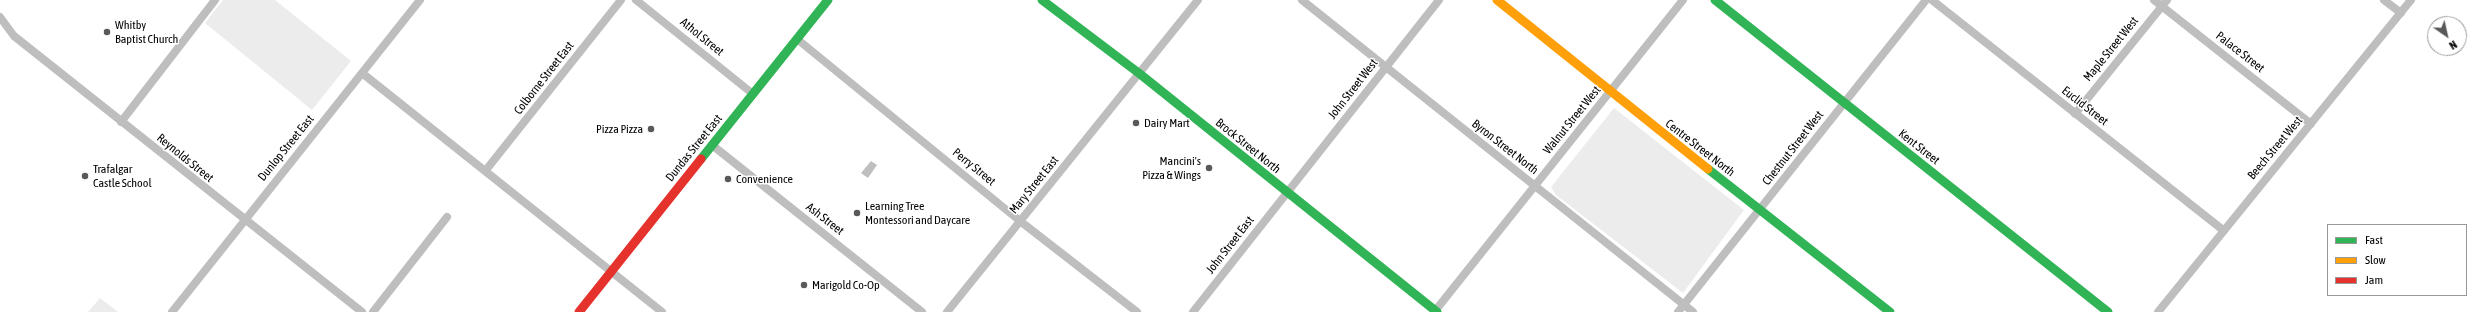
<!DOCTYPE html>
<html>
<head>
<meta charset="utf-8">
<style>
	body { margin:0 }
	#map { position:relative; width:2483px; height:312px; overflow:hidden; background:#fff; font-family:"Asap Condensed",sans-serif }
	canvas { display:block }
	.legend { position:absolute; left:2327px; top:224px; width:140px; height:72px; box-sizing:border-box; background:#fff; border:1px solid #999; margin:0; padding:5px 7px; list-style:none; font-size:12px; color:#000 }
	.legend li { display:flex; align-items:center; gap:8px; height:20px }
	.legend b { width:20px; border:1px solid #999 }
	.north { position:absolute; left:2427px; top:16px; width:40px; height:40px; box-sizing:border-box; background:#fff; border:1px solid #999; border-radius:50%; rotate:146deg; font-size:11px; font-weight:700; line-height:16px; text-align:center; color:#000 }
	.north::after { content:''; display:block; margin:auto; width:14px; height:18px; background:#595959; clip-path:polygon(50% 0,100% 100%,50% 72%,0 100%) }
</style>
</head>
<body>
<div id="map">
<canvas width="2483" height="312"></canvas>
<ul class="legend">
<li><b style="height:5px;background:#30b455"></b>Fast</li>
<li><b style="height:5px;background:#ff9f0a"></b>Slow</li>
<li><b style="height:5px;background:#e5322d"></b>Jam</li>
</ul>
<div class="north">N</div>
</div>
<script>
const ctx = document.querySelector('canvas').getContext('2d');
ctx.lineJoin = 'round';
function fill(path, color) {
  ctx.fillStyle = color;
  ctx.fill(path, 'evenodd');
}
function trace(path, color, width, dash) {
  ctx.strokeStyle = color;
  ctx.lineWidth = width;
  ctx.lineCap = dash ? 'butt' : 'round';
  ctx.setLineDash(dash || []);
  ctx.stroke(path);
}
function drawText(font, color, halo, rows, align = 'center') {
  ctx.font = font + ' "Asap Condensed",sans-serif';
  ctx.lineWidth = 3;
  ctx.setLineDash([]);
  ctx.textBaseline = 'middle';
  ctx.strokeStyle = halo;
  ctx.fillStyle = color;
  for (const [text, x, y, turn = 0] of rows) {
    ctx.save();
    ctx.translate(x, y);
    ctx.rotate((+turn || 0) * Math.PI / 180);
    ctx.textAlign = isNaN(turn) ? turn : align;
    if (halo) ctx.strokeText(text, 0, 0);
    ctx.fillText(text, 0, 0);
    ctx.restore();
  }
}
const green = new Path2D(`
	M223 0H275L351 61 312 110 205 23Z
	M1614 108 1744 210 1683 293 1556 195 1551 187Z
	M100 298 118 312H88Z`);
const water = new Path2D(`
	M871 161 877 165 868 178 861 173Z`);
const street = new Path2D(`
	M636 0 753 94
	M1302 0 1693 312
	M1932 0 2223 230
	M2154 0 2311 124
	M2384 0 2401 13
	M0 17 14 36 362 312
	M797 39 1020 221 1137 312
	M362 73 662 312
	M2075 114 2167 0
	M121 122 215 0
	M712 145 922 312
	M486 170 621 0
	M1435 311 1683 0
	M172 312 420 0
	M373 312 447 217
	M947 312 1198 0
	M1193 312 1439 0
	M1678 312 1926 0
	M2158 312 2411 0`);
const fast = new Path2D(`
	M1042 0 1140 74 1437 312
	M1715 0 2108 312
	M701 159 828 0
	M1708 169 1890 312`);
const slow = new Path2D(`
	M1497 0 1708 169`);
const jam = new Path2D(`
	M579 312 701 159`);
const markers = [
	[107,32,4,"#595959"],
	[1136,123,4,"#595959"],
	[651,129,4,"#595959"],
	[1209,168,4,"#595959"],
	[85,176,4,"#595959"],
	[728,179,4,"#595959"],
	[857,213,4,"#595959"],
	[804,285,4,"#595959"]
];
const poiNames = [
	["Whitby",115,25],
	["Baptist Church",115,39],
	["Dairy Mart",1144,123],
	["Pizza Pizza",643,129,"right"],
	["Mancini's",1201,161,"right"],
	["Pizza & Wings",1201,175,"right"],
	["Trafalgar",93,169],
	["Castle School",93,183],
	["Convenience",736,179],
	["Learning Tree",865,206],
	["Montessori and Daycare",865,220],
	["Marigold Co-Op",812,285]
];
const streetNames = [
	["Athol Street",702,37,39],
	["Maple Street West",2111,49,-51],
	["Palace Street",2240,52,38],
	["Colborne Street East",544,78,-52],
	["John Street West",1353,89,-52],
	["Euclid Street",2085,106,38],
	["Walnut Street West",1572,120,-51],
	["Brock Street North",1248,146,39],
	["Byron Street North",1505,147,38],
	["Kent Street",1919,147,38],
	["Dunlop Street East",286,148,-51],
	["Dundas Street East",694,148,-51],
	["Centre Street North",1700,148,38],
	["Chestnut Street West",1793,148,-52],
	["Beech Street West",2275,148,-50],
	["Reynolds Street",185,158,39],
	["Perry Street",974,167,39],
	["Mary Street East",1034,185,-51],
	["Ash Street",825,219,38],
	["John Street East",1230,245,-52]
];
fill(green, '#ececec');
fill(water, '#bfbfbf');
trace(street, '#bebebe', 8);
trace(fast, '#30b455', 9);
trace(slow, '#ff9f0a', 9);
trace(jam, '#e5322d', 9);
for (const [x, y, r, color] of markers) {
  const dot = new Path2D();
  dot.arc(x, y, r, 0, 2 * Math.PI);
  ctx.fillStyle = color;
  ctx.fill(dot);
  trace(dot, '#fff', 1.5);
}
drawText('12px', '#000', '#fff', poiNames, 'left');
drawText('12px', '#000', '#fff', streetNames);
</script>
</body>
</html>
